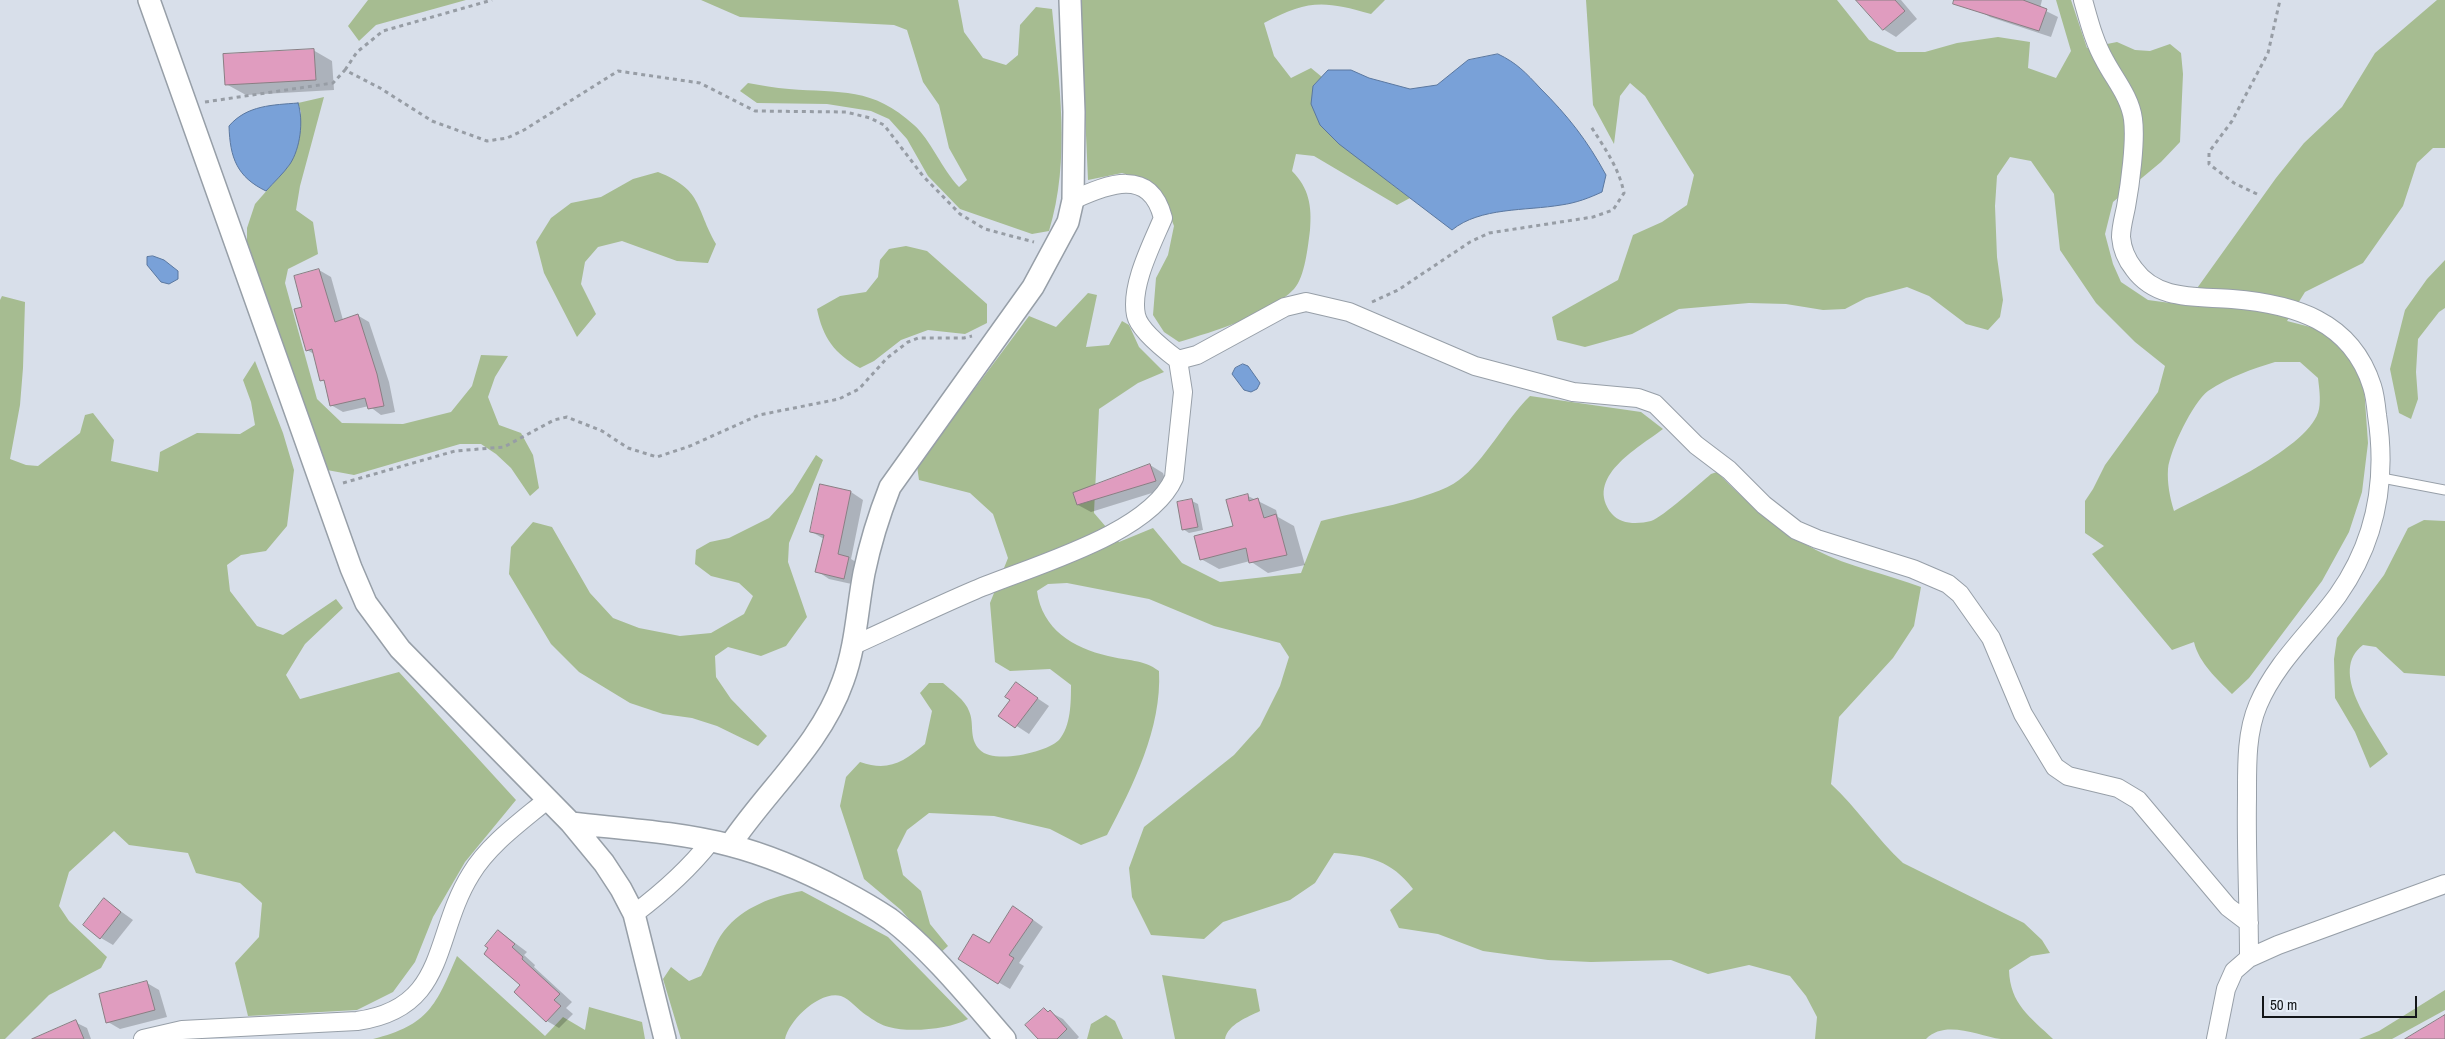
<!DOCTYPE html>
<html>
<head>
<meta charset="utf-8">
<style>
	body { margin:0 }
	#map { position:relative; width:2445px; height:1039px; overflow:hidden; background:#d8dfea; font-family:"Archivo Narrow",sans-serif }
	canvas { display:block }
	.scale { position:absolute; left:2262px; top:996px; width:155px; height:22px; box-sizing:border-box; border:2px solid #131619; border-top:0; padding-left:6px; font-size:15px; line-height:18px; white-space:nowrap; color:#131619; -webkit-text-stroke:4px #e5edf7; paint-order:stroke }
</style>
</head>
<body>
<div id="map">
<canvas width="2445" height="1039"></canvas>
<div class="scale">50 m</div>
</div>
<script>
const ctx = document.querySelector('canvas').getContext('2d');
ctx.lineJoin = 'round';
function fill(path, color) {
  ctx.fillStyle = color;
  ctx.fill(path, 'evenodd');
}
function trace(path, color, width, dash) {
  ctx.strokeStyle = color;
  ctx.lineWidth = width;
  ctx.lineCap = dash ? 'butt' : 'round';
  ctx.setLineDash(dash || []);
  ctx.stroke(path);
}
const green = new Path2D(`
	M368 0H466L376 25 359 41 348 26Z
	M701 0H958L964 32 983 58 1006 65 1018 55 1020 25 1036 7 1052 9C1059 81 1071 160 1049 231L1032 234 960 209 928 176 907 139 889 119 871 111 827 104 757 103 740 91 748 83C761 85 775 88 789 89 840 93 873 87 914 125 930 139 942 169 959 187L967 180 949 148 939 105 923 82 907 30 894 25 740 17Z
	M1080 0H1385L1371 14C1323 0 1307 0 1264 23L1274 56 1291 78 1311 68 1322 77 1313 86 1375 171 1410 198 1397 205 1314 156 1296 154 1292 171C1309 188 1312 206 1310 230 1308 246 1305 277 1294 289 1268 316 1214 331 1179 342L1164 332 1153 315 1156 278 1168 255 1174 226 1165 202 1142 179 1122 173 1088 180Z
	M1586 0H1837L1869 40 1897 52H1925L1957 43 1998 37 2030 42 2028 68 2056 78 2071 51 2056 0H2071L2087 48 2117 42 2135 50 2150 51 2170 44 2181 53 2183 74 2180 142 2161 162 2113 202 2105 234 2113 264 2121 282 2148 300 2185 305 2276 178 2304 143 2342 107 2375 53 2437 0H2445V148H2433L2417 163 2403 206 2363 263 2305 292 2287 321 2322 330 2354 363 2364 387 2368 443 2362 492 2349 532 2322 581 2249 678 2232 694C2217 679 2199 663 2194 642L2172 650 2092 554 2104 546 2085 533V501L2093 489 2105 465 2158 392 2165 366 2135 342 2096 303 2060 250 2054 194 2031 161 2010 157 1997 176 1995 206 1997 257 2003 300 2000 317 1988 330 1966 324 1929 296 1907 287 1866 298 1845 309 1823 310 1786 304 1749 303 1679 309 1632 334 1585 347 1557 340 1552 317 1618 280 1633 235 1662 222 1687 205 1694 175 1645 96 1630 83 1620 96 1614 144 1593 105ZM2275 362H2300L2318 378C2319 387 2321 399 2319 409 2312 447 2208 493 2174 511 2170 498 2167 483 2168 469 2170 450 2193 402 2208 391 2229 377 2252 369 2275 362Z
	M324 97 300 186 296 210 313 222 318 254 288 269 285 283 317 399 342 423 403 424 451 412 472 386 481 355 508 356 495 377 488 397 499 425 521 433 533 455 539 488 530 496 511 468 496 454 481 444H460L354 475 327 470 247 250V228L255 204 290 164 301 112 298 103Z
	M658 172C703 190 695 207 716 244L708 263 677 261 622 241 598 247 585 262 581 284 596 314 577 337 544 273 536 242 551 218 571 203 601 197 633 179Z
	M906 246 927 251 987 304V323L965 334 928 330 901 340 874 361 860 368C834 353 823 338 817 309L840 296 866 292 878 277 880 260 889 249Z
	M2445 260V308L2439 312 2418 339 2416 372 2418 399 2411 419 2399 413 2390 369 2405 310 2427 279Z
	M1088 293 1097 295 1086 347 1109 345 1122 321 1129 325 1139 347 1164 372 1138 383 1099 409 1094 513 1119 542 1153 528 1182 563 1220 582 1301 573 1321 521C1356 512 1433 500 1459 480 1484 462 1506 419 1530 396L1641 412 1663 429C1638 448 1583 478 1612 514 1621 525 1639 524 1651 521 1663 517 1699 484 1711 474L1717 472C1746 502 1778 530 1816 550 1849 567 1887 574 1921 587L1914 626 1893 658 1839 717 1831 784C1857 808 1877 839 1903 863L2024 923 2042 940 2050 953 2031 956 2009 970C2010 1004 2030 1017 2053 1039 2036 1039 2018 1039 2001 1039 1979 1036 1945 1019 1926 1039H1815L1817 1017 1806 996 1790 976 1749 965 1708 974 1671 960 1591 962 1548 960 1483 951 1438 934 1399 928 1390 910 1413 889C1391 860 1369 856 1334 853L1315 883 1290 900 1223 922 1204 939 1151 935 1132 897 1129 868 1144 827 1234 755 1260 726 1280 686 1289 657 1280 643 1214 626 1149 599 1067 583 1048 584 1037 591C1042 629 1073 648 1108 656 1127 661 1143 659 1159 671 1162 728 1133 786 1107 835L1081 845 1050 829 994 816 929 813 907 830 897 850 903 875 921 891 930 924 948 946 939 954 901 910 864 879 840 806 846 777 860 762C889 772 903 762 925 744L932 711 920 693 929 683H943C951 690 966 701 969 711 975 724 968 738 980 750 993 764 1046 753 1059 740 1071 726 1071 702 1071 685L1050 669 1010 671 995 662 990 603 1008 558 993 514 970 493 919 480 917 466 1029 316 1056 327Z
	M2 296 25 302 23 368 20 405 10 459 26 465 38 466 80 433 85 415 93 413 114 440 111 461 158 472 160 452 197 433 240 434 255 425 251 402 243 380 255 361 283 433 294 470 287 526 266 551 241 555 227 565 230 591 257 626 283 635 336 599 343 608 305 644 286 675 300 699 399 672 516 800 465 862 433 917 415 962 393 992 357 1010 248 1016 235 963 259 937 262 903 240 883 196 873 188 853 129 845 114 831 69 872 59 906 69 921 107 957 101 968 49 995 5 1039H0V300Z
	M816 455 823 460 789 543 788 562 807 617 786 646 761 656 728 647 715 656 716 677 731 699 767 736 758 746 717 726 692 718 663 714 630 703 579 672 551 644 509 574 511 547 533 522 552 527 590 593 613 618 639 628 680 636 711 633 744 614 753 596 739 583 711 576 695 564 696 550 710 542 729 538 769 518 793 492Z
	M2424 520 2445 521V676L2404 673 2376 647 2363 645C2328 671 2372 726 2388 754L2370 768 2355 732 2335 698 2334 659 2337 638 2384 575 2408 528Z
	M802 891 888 937 968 1019C950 1029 910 1033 889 1027 882 1026 872 1019 866 1015 858 1010 850 999 841 996 820 990 789 1020 785 1039H681L663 979 671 967 689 981 701 976C709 962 714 944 724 931 743 907 773 896 802 891Z
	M457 956 545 1036 563 1017 585 1030 589 1007 642 1022 645 1039H373C429 1025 436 1005 457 956Z
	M1162 975 1256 989 1260 1011C1248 1017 1228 1024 1225 1039H1175Z
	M2445 990V1010L2392 1039H2359L2379 1031Z
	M1106 1015 1115 1021 1123 1039H1087L1091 1024Z`);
const water = new Path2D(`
	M1498 54C1517 63 1526 73 1540 88 1568 116 1587 140 1606 175L1602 192C1589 198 1576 203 1561 205 1526 211 1480 207 1452 230L1339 144 1320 125 1311 104 1313 86 1328 70H1351L1369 78 1410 89 1437 85 1468 60Z
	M298 103C304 121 300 149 290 164 283 174 274 182 266 191 237 177 230 158 229 126 247 105 273 105 298 103Z
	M153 256 164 260 178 271V279L169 284 161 282 147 265V257Z
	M1243 364 1248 366 1260 383 1257 389 1251 392 1244 390 1232 374 1235 368Z`);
const shadow = new Path2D(`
	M1857 0H1901L1917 19 1896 37 1883 29Z
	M1961 0H2042L2040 8 2058 17 2051 37 1990 17Z
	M313 50 332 61 334 90 246 95 226 84Z
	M319 270 331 277 343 320 357 315 369 322 389 382 395 412 381 415 369 406 343 412 331 405 326 382 321 380 314 354 307 350 304 307Z
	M1150 465 1163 473 1168 488 1091 512 1078 505Z
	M821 486 851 492 863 500 851 559 861 565 856 585 829 579 817 571 824 539 812 532Z
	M1248 496 1276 510 1278 517 1294 526 1305 565 1268 573 1250 561 1219 569 1201 559 1234 527Z
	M1192 501 1198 504 1203 530 1189 533 1183 529Z
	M1016 684 1049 706 1029 734 1000 715 1011 699Z
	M105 900 133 920 113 945 101 938Z
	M1025 914 1043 927 1019 963 1024 966 1010 989 959 959 989 944Z
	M499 931 527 952 524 955 535 965 534 967 572 1002 566 1008 573 1014 559 1028 547 1021 515 992 522 985Z
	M147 983 159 990 167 1017 120 1029 108 1022Z
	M1044 1009 1063 1019 1079 1037 1077 1039H1040Z
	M75 1022 87 1028 91 1039H47Z`);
const building = new Path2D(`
	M1856 0H1895L1905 11 1883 30Z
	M1954 0H2023L2047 9 2039 31 1953 4Z
	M314 49 316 80 225 85 223 54Z
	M319 269 335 322 358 314 377 374 384 406 368 409 365 398 330 406 324 380 320 381 312 349 306 351 294 309 302 307 294 276Z
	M1150 464 1156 481 1077 505 1073 493Z
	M820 484 851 491 838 554 849 557 844 579 815 572 824 535 810 532Z
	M1248 494 1249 501 1258 498 1264 518 1276 514 1287 555 1249 563 1246 548 1200 560 1194 536 1233 526 1226 500Z
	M1192 499 1198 527 1182 530 1177 502Z
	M1016 682 1038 698 1015 728 998 716 1010 700 1005 697Z
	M104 898 121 912 100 939 83 925Z
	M1013 906 1033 920 1009 955 1014 958 998 984 958 959 973 934 989 943Z
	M498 930 515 944 512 947 523 957 522 959 560 994 554 1000 561 1006 546 1022 514 992 520 985 484 954 488 948 485 946Z
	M147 981 155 1010 106 1023 99 994Z
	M1044 1008 1048 1012 1050 1010 1067 1029 1057 1039H1038L1025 1025Z
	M2445 1015V1039H2405Z
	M76 1020 84 1039H32Z`);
const path = new Path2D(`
	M345 70 357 52 383 31 492 0
	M205 102 333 83 345 70 380 88 432 121 487 141 507 138 524 130 618 71 700 83 755 111 846 112 870 118 884 125 923 176 960 214 985 229 1034 242
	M2257 194 2234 183 2209 164V152L2232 121 2268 53 2280 0
	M1372 302 1398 290 1470 242 1489 233 1593 217 1613 210 1624 193C1619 168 1604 147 1590 125
	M343 483 455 451 504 447 554 420 567 417 602 431 628 448 657 457 690 446 759 415 839 399 859 389 887 358 908 342 918 338H964L972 336`);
const service = new Path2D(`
	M2382 478 2445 490`);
const minor = new Path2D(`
	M2083 0C2089 21 2094 42 2105 61 2115 80 2130 97 2133 119 2136 141 2130 185 2126 207 2124 217 2121 227 2121 237 2122 249 2126 259 2134 269 2157 301 2197 296 2232 299 2293 304 2351 320 2372 386 2375 395 2376 405 2377 415 2387 479 2376 541 2338 595 2312 631 2276 662 2258 705 2246 733 2247 767 2247 798 2246 851 2249 904 2249 958
	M1073 200C1108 184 1150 167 1163 218 1152 244 1130 286 1136 315 1139 330 1166 351 1178 360L1197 355 1285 307 1306 302 1349 312 1475 366 1573 392 1638 398 1655 404 1696 445 1729 470 1764 505 1796 530 1817 539 1913 569 1948 584 1960 594 1991 638 2023 714 2055 767 2068 776 2118 788 2138 800 2228 907 2249 923
	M854 645C894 627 935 607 975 590 1031 566 1149 535 1174 478L1183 392 1178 360
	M634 914C662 893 689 869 711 841
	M143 1039 182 1030 357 1021C449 1008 432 936 471 874 489 844 522 821 548 799
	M2216 1039 2226 989 2234 971 2249 958 2278 945 2445 884`);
const tertiary = new Path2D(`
	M149 0 351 568 366 603 400 649 571 823 604 863 621 889 634 914 665 1039
	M571 823C624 829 678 832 729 845 768 855 805 871 841 890 858 899 874 908 890 919 930 949 972 1001 1005 1039
	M730 845C767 790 821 744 843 681 856 646 857 610 864 573 870 544 879 515 890 487L1033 287 1068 222 1073 200 1074 112 1070 0`);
fill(green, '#a6bc91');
fill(water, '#79a1d8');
trace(water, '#5a779f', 1);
fill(shadow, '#0003');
fill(building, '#e09cbf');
trace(building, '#897e83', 1);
trace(service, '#979fa8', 11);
trace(minor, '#979fa8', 20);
trace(tertiary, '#979fa8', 24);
trace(path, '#979da5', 3, [4, 4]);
trace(service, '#fff', 9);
trace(minor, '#fff', 18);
trace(tertiary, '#fff', 21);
</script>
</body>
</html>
